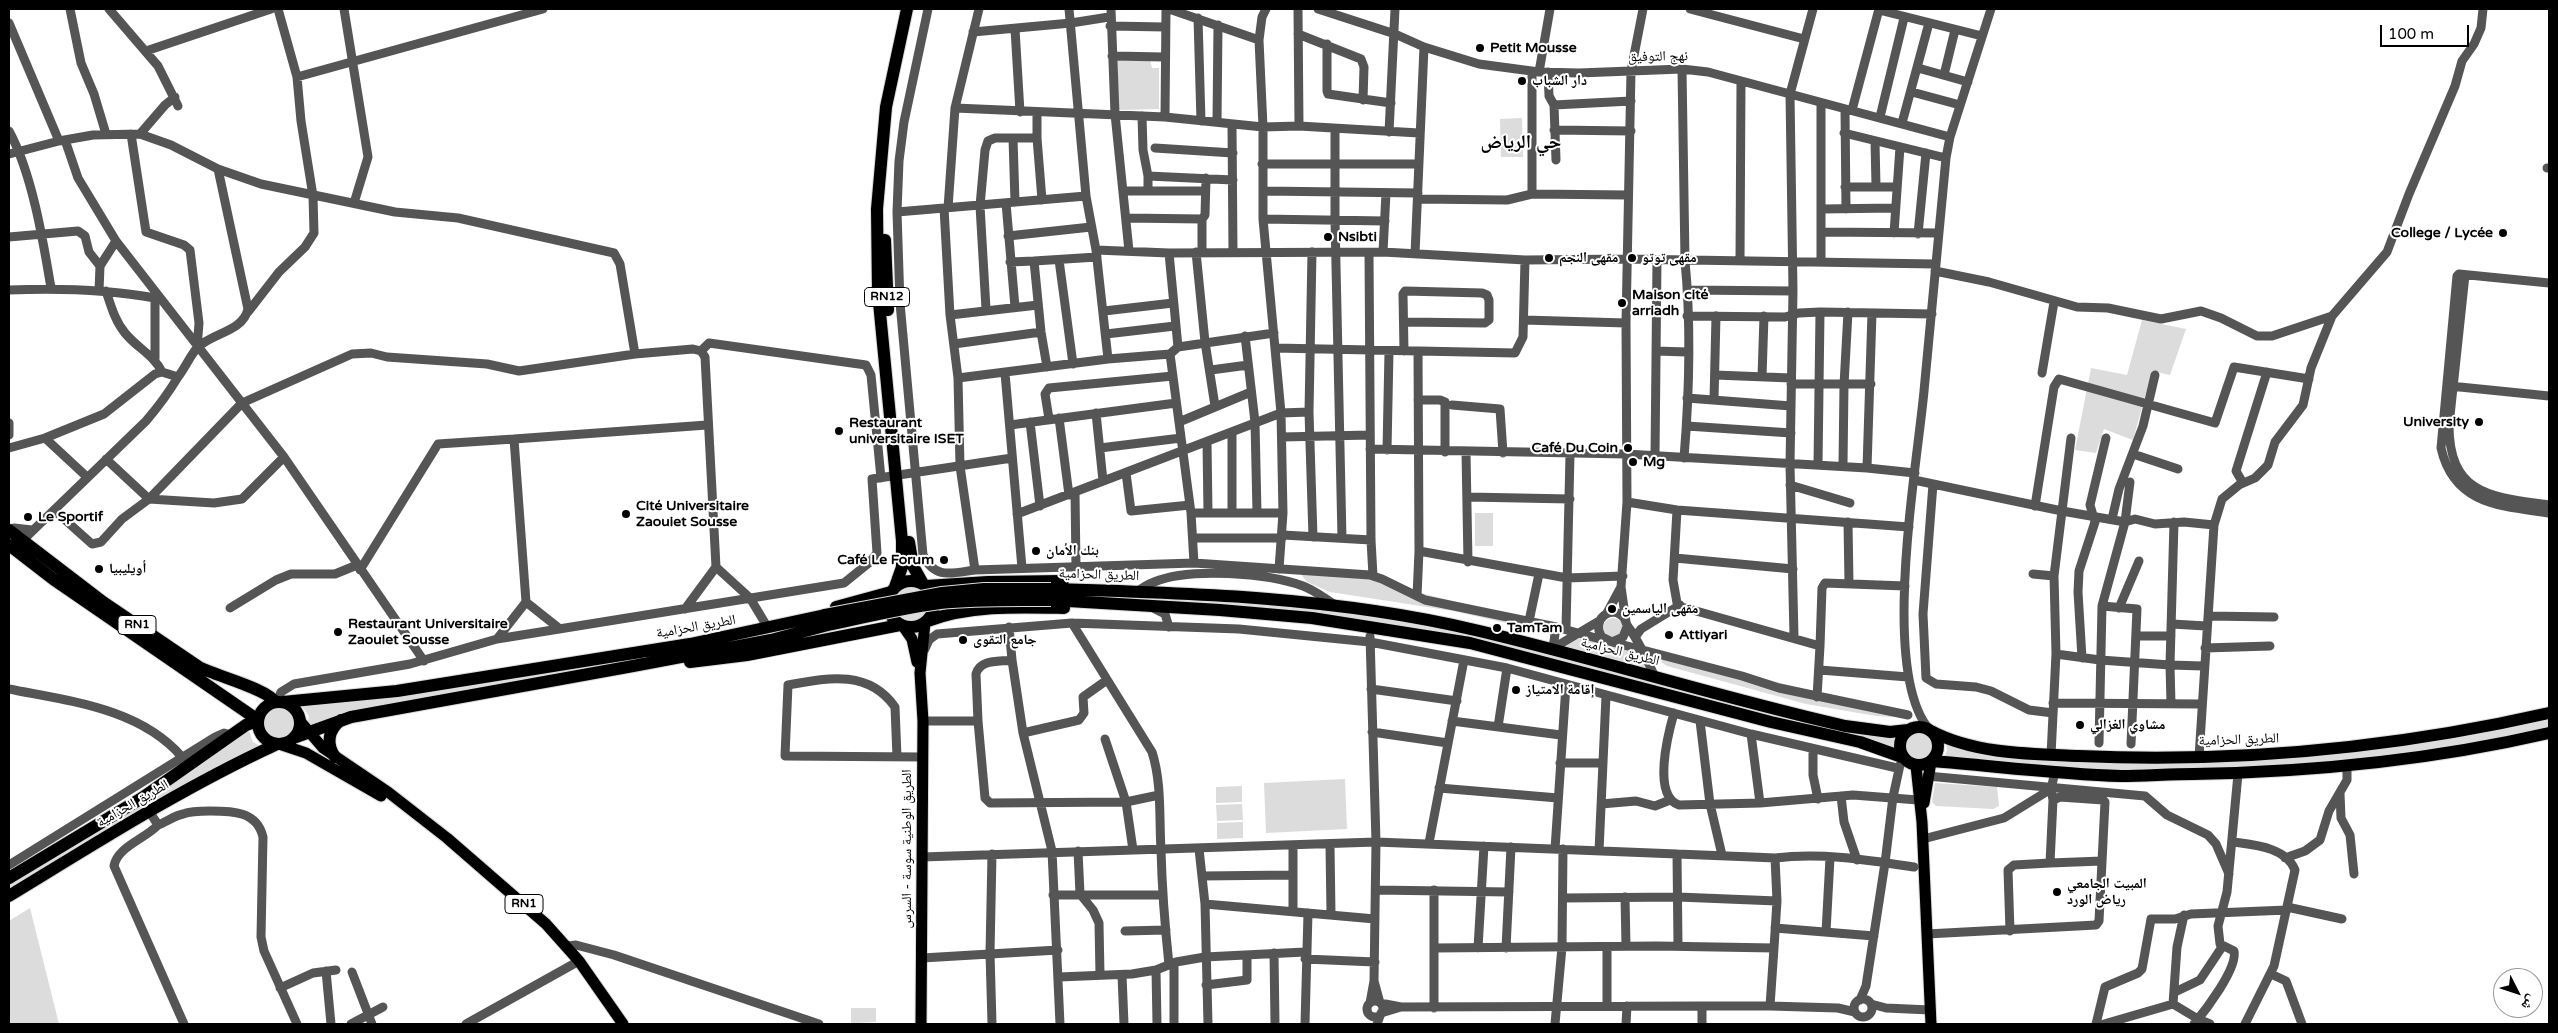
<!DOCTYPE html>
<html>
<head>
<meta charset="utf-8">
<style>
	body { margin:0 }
	#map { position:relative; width:2558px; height:1033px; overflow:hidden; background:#fff; font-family:"Varela Round","Noto Naskh Arabic",sans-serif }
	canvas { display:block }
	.frame { position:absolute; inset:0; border:10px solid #000; pointer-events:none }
	.north { position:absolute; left:2493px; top:968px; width:50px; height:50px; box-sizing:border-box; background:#fff; border:1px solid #999; border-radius:50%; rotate:131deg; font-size:14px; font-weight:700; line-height:20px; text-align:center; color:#000 }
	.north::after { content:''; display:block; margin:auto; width:18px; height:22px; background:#000; clip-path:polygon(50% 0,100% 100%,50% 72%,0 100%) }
	.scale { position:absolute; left:2380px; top:25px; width:89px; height:22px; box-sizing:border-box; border:2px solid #000; border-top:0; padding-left:6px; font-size:15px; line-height:18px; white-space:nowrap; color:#000; -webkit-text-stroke:4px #fff; paint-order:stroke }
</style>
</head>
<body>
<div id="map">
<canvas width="2558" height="1033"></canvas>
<div class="frame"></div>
<div class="north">ش</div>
<div class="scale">100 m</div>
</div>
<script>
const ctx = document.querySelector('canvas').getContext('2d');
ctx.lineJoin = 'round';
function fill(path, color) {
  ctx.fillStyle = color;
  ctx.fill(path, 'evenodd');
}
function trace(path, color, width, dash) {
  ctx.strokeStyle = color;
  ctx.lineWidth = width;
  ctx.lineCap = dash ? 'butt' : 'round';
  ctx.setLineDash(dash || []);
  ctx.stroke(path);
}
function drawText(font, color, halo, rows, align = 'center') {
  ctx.font = font + ' "Varela Round","Noto Naskh Arabic",sans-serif';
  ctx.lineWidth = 4;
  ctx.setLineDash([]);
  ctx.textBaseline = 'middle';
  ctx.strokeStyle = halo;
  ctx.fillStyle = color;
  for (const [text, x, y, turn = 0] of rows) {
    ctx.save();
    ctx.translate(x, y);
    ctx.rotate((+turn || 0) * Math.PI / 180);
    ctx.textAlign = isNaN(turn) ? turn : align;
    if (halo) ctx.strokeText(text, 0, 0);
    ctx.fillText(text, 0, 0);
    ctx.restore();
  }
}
const green = new Path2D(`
	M1150 60 1152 68H1159V109L1119 110 1117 61Z
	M1522 118 1523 157H1501L1500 119Z
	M2142 320 2186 329 2170 375 2152 371 2133 440 2104 429 2096 453 2075 450 2091 368 2127 375Z
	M1475 513H1493V546H1475Z
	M1296 568 1373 574 1420 593 1557 626 1556 631 1550 633 1453 611 1330 592 1307 582Z
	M893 605a18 18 0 1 1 36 0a18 18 0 1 1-36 0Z
	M1160 598 1231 601 1350 612 1473 634 1897 735 1895 750 1846 735 1471 639 1314 613 1186 603Z
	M1603 628a10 10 0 1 1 20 0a10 10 0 1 1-20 0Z
	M1575 638 1606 644 1640 655 1646 670 1561 648Z
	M1665 653 1835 697 1902 711 1892 717 1876 716 1806 704 1667 666 1661 662Z
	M669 655 307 727 309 716 298 701 505 680 625 659Z
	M263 723a16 16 0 1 1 32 0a16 16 0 1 1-32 0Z
	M2549 716V728L2505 739 2302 768 2103 770 1943 760 1947 750 1946 743 1958 746 2250 759Z
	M248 728 253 742 262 747 9 891V884Z
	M1905 747a14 14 0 1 1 28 0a14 14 0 1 1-28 0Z
	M1345 779 1347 829 1266 833 1264 783Z
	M1935 783 1997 787 1999 806 1993 809 1936 806 1932 802Z
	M1242 786V802L1216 803V787Z
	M1242 804 1243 820 1217 821 1216 805Z
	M1243 822V838L1217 839V823Z
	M30 908 59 1024H9V921Z
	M851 1008H876V1022L851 1023Z`);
const minor = new Path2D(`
	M70 9 81 63 94 94 106 134
	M109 9 158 66 178 106
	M344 9 368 157 354 203
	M928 9 904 122 899 161 897 212 900 303 923 555C935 580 952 573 975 570L1194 563 1370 575 1382 579 1425 600 1556 627 1607 641
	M1069 9 1086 196 1096 250 1108 359
	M1111 9 1115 114 1129 251
	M1169 9 1259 40
	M1266 9 1262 17 1259 40 1263 127V219L1281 413 1283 513 1279 569
	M1298 9 1299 126
	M1318 9 1395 34 1424 47 1479 64 1539 72 1579 73 1682 69 1708 72 1950 137
	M1690 9 1804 39
	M1879 10 1982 36
	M1198 18 1201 121
	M9 23 59 141
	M1110 26 1165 27
	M1015 29 1020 112
	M973 32 1071 23 1109 17
	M1298 34 1361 59 1364 67 1363 100
	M1327 44V91L1328 94 1391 103
	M146 51 271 9
	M1112 56 1164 57
	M1918 68 1968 82
	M1682 69 1685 261C1691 323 1689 397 1684 458
	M1532 71V194
	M1539 72 1550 9
	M1548 72 1549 96 1554 105
	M1944 75 1955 30
	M297 77 543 9
	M1912 92 1960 105
	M1821 103V262
	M955 108 1165 117 1263 127 1299 126 1419 133
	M1845 109 1846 209
	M1852 110 1879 9
	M1037 112V138
	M1142 116 1143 150 1148 176
	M1165 117 1166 9
	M1880 117 1904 18
	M1217 122 1218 25
	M1902 123 1929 23
	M1232 125 1233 252
	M1335 129V220L1342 538
	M1554 130 1631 131
	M9 131C32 173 43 240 51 288
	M1389 132 1395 9
	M1844 133 1946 158
	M131 134 146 232 184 245 190 250 199 323 197 348
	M140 134 165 105 175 97
	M1013 138 1015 202
	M65 140 78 178 116 241 284 457 424 661
	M1875 142 1876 186
	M1155 148 1233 153
	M9 154 59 141 93 135 140 134 171 145 218 169 261 184 395 212 458 218 614 253 620 264 635 354
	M1556 160 1554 105 1631 101
	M1262 164H1418
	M2547 168H2549
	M1845 187H1897
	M1123 191H1205
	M1148 191V176L1233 180
	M1264 191 1418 193
	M1419 199 1507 200 1532 194 1628 195
	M1006 203 1015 307
	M944 208 950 315 958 378 960 466 975 570
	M948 208 955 108 979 9
	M1822 209 1894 208
	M897 212 1086 196
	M1126 218 1202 219 1205 215 1206 178
	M1202 219V252
	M1263 219 1385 221
	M1822 232 1939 233
	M1894 233 1900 147
	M1918 234 1926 153
	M1008 236 1091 227
	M9 237 78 231 85 236 89 252 100 266
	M1096 250 1169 253 1383 252 1525 260 1627 259 1935 264
	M1196 252 1205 342 1215 406
	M1312 252 1309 412 1313 537
	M1383 252 1386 193
	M1169 253 1178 347
	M1369 253 1371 540 1373 576
	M1415 254 1424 47
	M1059 260 1073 364
	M1034 261 1097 257
	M1740 261 1741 81
	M1010 262 1034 261 1041 332 1047 367
	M1935 271 1989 282 2077 307 2108 308 2161 319 2201 311 2221 318 2257 336H2272L2332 316
	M2465 275 2449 425C2449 496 2493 497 2549 505
	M2549 283 2459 274 2457 276 2441 448C2454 505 2501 506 2549 513
	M9 290C58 288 106 289 155 298
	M1688 290 1793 291
	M99 291 100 266 116 241
	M106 291C111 306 115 321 125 333 137 348 154 355 162 372
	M155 294V359
	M986 309 980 206 985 150 988 141 995 138H1037L1042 200
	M1104 311 1173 303
	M248 312 279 272 305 247 314 233 313 196 301 121 297 77 278 9
	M950 315 1038 305
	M1687 316 1785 317 1799 313 1820 312 1932 314
	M1524 320 1626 323
	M1106 334 1175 326
	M1245 336 1255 422 1257 513
	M954 344 1041 332
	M1275 348 1515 353 1523 337 1525 260
	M701 351 709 343 866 365 871 375 881 478
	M1404 351 1403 294 1405 291 1482 293 1487 295 1489 300V320L1485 323 1405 322
	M1656 351 1687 352
	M1170 354 1191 513 1194 563
	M1211 370 1248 365
	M1005 373 1022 568
	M2042 373 2054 302
	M1715 375 1791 378
	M1762 377 1764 316
	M958 378 1108 359 1170 354 1178 347 1274 333
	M1791 384H1871
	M2450 386 2549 396
	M1687 398 1791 406
	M1418 400H1440L1445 402V452
	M1714 400 1716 316
	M1452 405 1500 409 1503 453
	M1096 413 1103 481
	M1059 418 1069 495
	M1049 419 1045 394 1049 388 1173 376
	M1030 422 1040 506
	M1179 422 1251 392
	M9 423V435
	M1010 425 1176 403
	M1687 426 1791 433
	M1282 437 1370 435
	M45 438 87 477
	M1207 442 1208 513
	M9 448 45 438 104 414 155 374 162 372 178 377
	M1100 448 1181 438
	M1370 449 1626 454 1867 468 1915 473
	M1387 450 1389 351
	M1466 452 1468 562
	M2133 454 2178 469
	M1655 456 1657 260
	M106 459 149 499 214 503 242 499 284 457
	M1818 465 1820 312
	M1843 466 1844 385 1848 312
	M1867 468 1872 313
	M1126 473 1131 511 1190 505
	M1914 480 2062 511 2125 522 2135 519 2155 524 2184 522 2214 525 2222 499 2239 485 2255 478 2268 465 2275 442 2303 405 2311 368 2332 316 2387 252 2409 194 2455 86 2462 61 2474 44 2481 28 2483 9
	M2243 483 2236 471 2267 372
	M1933 484 1923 614 1926 678 1936 684 1976 687 1991 691 2029 710 2053 713
	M1790 485 1850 503
	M1075 492 1076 567
	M1468 497 1570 499
	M1627 502 1677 510 1909 527
	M2035 506 2054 387 2059 379 2215 423 2234 367 2309 379
	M54 510 92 544 101 542 122 519 149 499 242 403 352 354 371 353 387 357 487 364 519 371 635 354 693 349 701 351 705 357 716 567 685 609
	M1677 510 1673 580 1677 603 1682 607 1820 646 1817 697
	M1191 513H1283
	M1232 513V432
	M1017 514 1281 413 1309 412
	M2112 519 2119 489 2143 426 2155 375
	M1848 522 1849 584
	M2174 522 2170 665 2203 666
	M9 530 14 528 32 530
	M1283 535 1371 540
	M1193 538H1282
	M20 543 146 421C158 407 169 392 178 377 185 368 190 356 197 348 211 333 243 332 248 309L218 169
	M1419 551 1567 578 1623 576
	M1675 558 1793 569
	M716 567 750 598 765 623
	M360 570 438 444 514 439
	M2033 574 2054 576
	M1137 592C1142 588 1148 584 1154 582 1189 567 1268 573 1303 586 1314 590 1324 598 1334 604
	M1417 596 1419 551 1418 351
	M526 602 560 629
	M2102 606 2137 609 2131 744
	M230 608 276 580 291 574H335L357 565
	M2119 608 2139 561
	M1155 609 1165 614 1169 627
	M1607 613 1621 587
	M2208 616 2274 617
	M1529 621 1539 574
	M1626 622 1621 587 1627 502 1626 323 1631 71 1643 9
	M1072 623 1152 752C1162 783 1159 818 1161 850 1162 889 1165 927 1169 965
	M2172 624 2206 626
	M1009 627 1012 660 1023 733 1052 851 1060 1024
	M1627 627 1623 637 1612 642 1602 637C1590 620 1612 603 1624 618 1626 621 1626 625 1629 628 1640 643 1647 660 1655 677
	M1566 629 1570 454
	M1370 636 1376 842 1374 981
	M1794 636 1790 465 1793 291 1790 94 1813 9
	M2136 636H2171
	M1635 637 1641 629 1680 605
	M497 639 526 602 514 439 707 425
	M1612 642 1742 676 1779 688 1908 715
	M1820 646 1822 588 1825 583 1905 586
	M1553 648 1556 627
	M2205 648 2270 646
	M925 649 929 640 937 634 1072 623 1239 629 1370 642 1507 668 1751 734 1897 768
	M1550 650 1599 621
	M2056 654 2054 576 2071 438
	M2082 658 2078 592 2079 571 2095 522 2090 505 2106 438
	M1820 670 1908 677
	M9 689C69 701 140 708 182 757
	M1371 689 1457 701
	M277 702 281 692 294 684 410 664 497 639 844 583 870 562 877 553 872 479 1012 458
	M2053 703 2202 704
	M1674 713C1668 734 1652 796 1679 805L1760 803 1853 795 1918 800
	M923 721H978L985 798 990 803 1126 802 1133 850
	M978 721 976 674C980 659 999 662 1012 660
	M1452 721 1561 735
	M1700 721 1710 804 1722 855
	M1498 727 1507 668
	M1929 729C1880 671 1917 467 1924 391 1932 313 1939 235 1946 158L1950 137 1991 9
	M1372 732 1448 743
	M1023 733 1079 720 1084 713 1083 697 1107 680
	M1751 734 1760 803
	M1105 739 1126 802 1159 795
	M2099 743 2102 606 2125 522 2130 482
	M1813 749V775L1818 799
	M2051 755 2056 654 2100 660 2170 665 2171 704
	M897 757 895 707C868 669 827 678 788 685L785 756 922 757
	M2199 757 2214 525
	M1560 763H1603
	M2055 772 2051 789 2053 800 2050 863 2102 861
	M1927 776 2145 796 2167 815 2208 835 2216 844 2229 874
	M1439 788 1558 798
	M2340 793 2341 818 2350 835 2354 874
	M1841 796 1844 822 1857 860
	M1601 804 1636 801 1655 806 1670 800
	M149 811 158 825C145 839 117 847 114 866L184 1024
	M158 825C166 822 174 816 183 814 191 811 201 811 210 811 232 811 257 811 263 837L261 937 264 951 297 1024
	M1923 839 2004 818 2051 789
	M2233 842C2254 845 2286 847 2295 870L2274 966 2245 1024
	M1429 843 1464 660
	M1293 845V911
	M1330 845 1331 914
	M1199 849 1205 904 1208 1024
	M1555 849 1566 685
	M1078 851 1080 894 1093 910 1099 923 1100 975
	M1599 851 1606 696
	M1677 854 1678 946
	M922 857 1376 842 1752 857 1775 858 1777 901
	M1775 858C1821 852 1869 860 1914 867
	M2285 858 2305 851 2320 840 2329 811 2347 780V767
	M9 865 215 737 224 733 231 735
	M1202 876 1293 875
	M1376 890 1509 892
	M1434 890V1008
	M1053 895H1163
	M1625 897 1626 946
	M1563 898 1678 897 1777 901 1774 948
	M1205 904 1375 919
	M2287 907 2342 919
	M1775 928 1874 936
	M1125 931 1166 930
	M2010 931 2008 870 2014 865 2050 863
	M1826 932 1830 858
	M1927 934 2096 925 2099 921 2105 802 2103 800 2060 797 2053 800
	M568 946 576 945 614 955 819 1024
	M1607 947V1006
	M1434 948 1657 946 1774 948 1770 1006H1702
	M1478 948 1484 846
	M1506 948 1511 847
	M1274 953 1275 1024
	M922 958 1058 950
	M1305 959 1375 962
	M1174 963V1024
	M1156 970 1157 1024
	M326 971 331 1024
	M352 972 372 1024
	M2271 974 2286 981 2302 1024
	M1122 975 1124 1024
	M1059 977 1132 974 1156 970 1176 962 1205 957 1305 952
	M1206 985 1247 980V955
	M280 988 313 973 336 970
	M2175 992 2200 980 2222 947
	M1854 1008a9 9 0 1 1 18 0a9 9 0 1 1-18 0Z
	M1860 1000 1866 986 1885 863 1893 797 1900 765
	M1367 1009a8 8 0 1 1 16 0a8 8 0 1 1-16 0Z
	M1370 1003 1374 981 1380 1003 1401 1007 1381 1013 1377 1024
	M1871 1004 1886 1008 1930 1010
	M2173 1004 2177 947 2184 915
	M1770 1006 1838 1008 1855 1012
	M1401 1007 1702 1006V1024
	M351 1024 383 1007
	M466 1024 579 961
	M992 1024 990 953 992 854
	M1305 1024 1308 913
	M1555 1024 1562 947 1563 849
	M1626 1024 1627 1006
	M2096 1024 2105 987 2138 973 2142 969 2151 919H2175L2191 914 2287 910
	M2104 1024 2173 1004 2198 1019 2210 1024
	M2194 1024C2205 1011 2238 968 2234 951L2220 944 2218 926 2227 892 2238 774`);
const major = new Path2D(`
	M903 626 912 639 917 662
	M300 721 323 748 388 792 447 838 546 924 579 961 623 1024
	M282 745 306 753 381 796
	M1916 766 1922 822 1931 1024
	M1924 803 1931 762
	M921 1024 923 721 920 673 925 623`);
const highway = new Path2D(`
	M885 240 888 310
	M9 530 103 602 199 667C216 676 268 689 275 702
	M909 542 913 566 923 584
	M9 545 53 579 258 720
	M888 604a23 23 0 1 1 46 0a23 23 0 1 1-46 0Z
	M926 586 988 582 1063 581
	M895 587 902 567V541L878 292 877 209 886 107 907 9
	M1051 589C1192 593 1337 597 1475 630 1599 659 1721 698 1845 726L1890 732 1908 730
	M1051 600 1220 610 1312 618 1470 643 1771 722 1860 742 1902 757
	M836 607 891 592
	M928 621C970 605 1019 607 1064 608
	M690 662 747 655 900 625
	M258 723a21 21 0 1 1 42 0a21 21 0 1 1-42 0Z
	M283 702 397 691 690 644 825 615
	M1900 746a19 19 0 1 1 38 0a19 19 0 1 1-38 0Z
	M1931 731C1975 754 2030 754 2079 756 2237 763 2395 748 2549 713
	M296 737 351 717 633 666 771 640 828 625
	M335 757C326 744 328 730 341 720
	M1932 761C1995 766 2058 774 2121 776 2145 776 2169 774 2193 774 2314 772 2432 760 2549 733
	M9 878 142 798 246 725 257 721
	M9 896C96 843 182 788 275 745`);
const highwayBridge = new Path2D(`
	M825 615 942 593 984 589H1051
	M828 625C865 617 902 608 940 603 977 599 1014 600 1051 600`);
const markers = [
	[1480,48,5,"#000"],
	[1522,81,5,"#000"],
	[2503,233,5,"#000"],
	[1328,237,5,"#000"],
	[1549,258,5,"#000"],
	[1632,258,5,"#000"],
	[1622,303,5,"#000"],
	[2479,422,5,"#000"],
	[839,431,5,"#000"],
	[1628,448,5,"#000"],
	[1633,462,5,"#000"],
	[626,514,5,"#000"],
	[28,517,5,"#000"],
	[1036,551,5,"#000"],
	[944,560,5,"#000"],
	[99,569,5,"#000"],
	[1612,609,5,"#000"],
	[1497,628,5,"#000"],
	[338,632,5,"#000"],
	[1669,635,5,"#000"],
	[963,640,5,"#000"],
	[1516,690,5,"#000"],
	[2080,725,5,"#000"],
	[2057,892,5,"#000"]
];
const shields = [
	[887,297,45],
	[137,625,38],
	[524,904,38]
];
const shieldNames = [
	["RN12",887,297],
	["RN1",137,625],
	["RN1",524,904]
];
const poiNames = [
	["Petit Mousse",1490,48],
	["دار الشباب",1532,81],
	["College / Lycée",2493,233,"right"],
	["Nsibti",1338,237],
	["مقهى النجم",1559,258],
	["مقهى توتو",1642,258],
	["Maison cité",1632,295],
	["arriadh",1632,311],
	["University",2469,422,"right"],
	["Restaurant",849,423],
	["universitaire ISET",849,439],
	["Café Du Coin",1618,448,"right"],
	["Mg",1643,462],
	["Cité Universitaire",636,506],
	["Zaouiet Sousse",636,522],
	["Le Sportif",38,517],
	["بنك الأمان",1046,551],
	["Café Le Forum",934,560,"right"],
	["أويليبيا",109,569],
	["مقهى الياسمين",1622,609],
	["Restaurant Universitaire",348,624],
	["Zaouiet Sousse",348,640],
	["TamTam",1507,628],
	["Attiyari",1679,635],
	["جامع التقوى",973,640],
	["إقامة الامتياز",1526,690],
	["مشاوي الغزالي",2090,725],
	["المبيت الجامعي",2067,884],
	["رياض الورد",2067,900]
];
const streetNames = [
	["نهج التوفيق",1658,57,-1],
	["الطريق الحزامية",1099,575,2],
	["الطريق الحزامية",696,627,-10],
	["الطريق الحزامية",1620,652,14],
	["الطريق الحزامية",2239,740,-2],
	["الطريق الحزامية",133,804,-30],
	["الطريق الوطنية سوسة - السرس",907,849,-90]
];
const districtNames = [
	["حي الرياض",1521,143]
];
fill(green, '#dcdcdc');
trace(major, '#dbdbdb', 13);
trace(highway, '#dbdbdb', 14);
trace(minor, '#555', 9);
trace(major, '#000', 11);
trace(highway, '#000', 12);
trace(highwayBridge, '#dbdbdb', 14, []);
trace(highwayBridge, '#000', 12);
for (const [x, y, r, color] of markers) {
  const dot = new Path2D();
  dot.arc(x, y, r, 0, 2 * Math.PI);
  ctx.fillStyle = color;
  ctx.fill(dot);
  trace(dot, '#fff', 2);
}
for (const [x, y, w] of shields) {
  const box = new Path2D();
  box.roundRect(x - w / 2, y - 9.5, w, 19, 4);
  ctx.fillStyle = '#fff';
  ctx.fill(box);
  trace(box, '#000', 1);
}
drawText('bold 12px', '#000', null, shieldNames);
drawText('bold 14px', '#000', '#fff', poiNames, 'left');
drawText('14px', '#000', '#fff', streetNames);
drawText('bold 19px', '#000', '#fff', districtNames);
</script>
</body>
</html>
